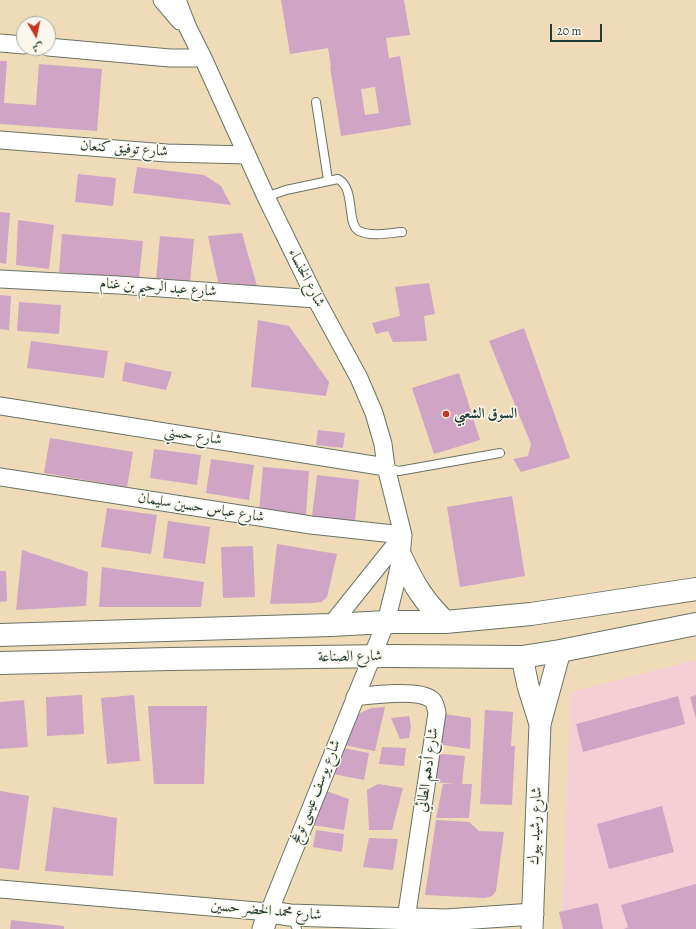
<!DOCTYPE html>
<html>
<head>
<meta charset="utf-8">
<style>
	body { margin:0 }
	#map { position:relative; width:696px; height:929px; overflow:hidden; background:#f0dbb9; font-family:Alegreya,Amiri,serif }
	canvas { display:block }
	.north { position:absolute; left:16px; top:16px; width:40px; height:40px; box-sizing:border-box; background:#fbf7ec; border:1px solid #a3ada2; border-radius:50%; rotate:171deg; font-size:11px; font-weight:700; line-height:16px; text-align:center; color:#1f3d34 }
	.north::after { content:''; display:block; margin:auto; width:14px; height:18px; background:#c8321e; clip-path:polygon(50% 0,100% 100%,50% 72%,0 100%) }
	.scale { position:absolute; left:550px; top:24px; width:52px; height:18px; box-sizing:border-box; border:2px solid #1f3d34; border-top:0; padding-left:5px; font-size:12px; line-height:14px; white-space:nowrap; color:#1f3d34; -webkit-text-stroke:3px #fbf7ec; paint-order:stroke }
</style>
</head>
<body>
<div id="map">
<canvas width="696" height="929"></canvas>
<div class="north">ش</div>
<div class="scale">20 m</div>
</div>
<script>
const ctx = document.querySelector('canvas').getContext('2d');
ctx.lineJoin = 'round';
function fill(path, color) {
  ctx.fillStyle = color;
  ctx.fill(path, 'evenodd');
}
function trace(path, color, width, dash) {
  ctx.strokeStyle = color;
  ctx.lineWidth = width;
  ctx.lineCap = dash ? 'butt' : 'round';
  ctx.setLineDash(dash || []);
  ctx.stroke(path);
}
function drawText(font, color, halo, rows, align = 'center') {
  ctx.font = font + ' Alegreya,Amiri,serif';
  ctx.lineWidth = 3;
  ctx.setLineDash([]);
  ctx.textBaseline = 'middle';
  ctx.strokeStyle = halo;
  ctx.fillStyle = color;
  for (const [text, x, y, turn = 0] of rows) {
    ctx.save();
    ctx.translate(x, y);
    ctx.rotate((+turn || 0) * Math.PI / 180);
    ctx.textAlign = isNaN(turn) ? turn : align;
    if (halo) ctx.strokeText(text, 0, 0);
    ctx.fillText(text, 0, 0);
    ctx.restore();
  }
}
const built = new Path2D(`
	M696 660V929H561L571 692Z`);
const building = new Path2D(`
	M281 0H404L410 35 386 38 389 58 400 56 411 125 341 136 330 67H331L328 48 290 54ZM375 87 379 113 365 115 361 89Z
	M0 61H7L4 103 36 105 39 64 102 69 97 131 0 124Z
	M137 167 204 175 221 186 231 205 133 193Z
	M78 174 116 178 113 206 75 202Z
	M0 212 10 213 6 264 0 263Z
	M18 220 54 225 49 269 16 265Z
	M242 233 257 286 218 282 208 236Z
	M62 234 143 241 139 279 59 272Z
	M160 236 194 239 190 282 156 280Z
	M429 283 435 314 424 316 427 341 393 342 388 331 376 334 372 323 400 316 395 287Z
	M0 295 11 296 9 330 0 329Z
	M19 302 61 305 59 334 17 331Z
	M258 320 289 326 329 382 326 396 251 387Z
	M524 328 570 458 521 472 513 459 528 456 531 444 489 341Z
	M31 341 108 351 104 378 27 368Z
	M125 362 172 372 166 390 122 381Z
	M459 373 480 440 434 454 412 388Z
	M318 430 345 433 343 448 316 445Z
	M50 438 133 452 127 487 44 473Z
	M154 449 201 455 197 485 150 478Z
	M211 459 254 465 249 500 206 493Z
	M263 467 309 471 306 515 259 511Z
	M317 475 359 480 355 522 312 517Z
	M512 496 525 576 460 587 447 507Z
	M107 508 157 515 151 554 101 547Z
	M168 521 210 527 205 564 163 558Z
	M277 544 337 554 327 597 325 599 321 602 313 603 270 604Z
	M253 546 255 597 223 598 221 547Z
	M22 550 88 572 86 606 16 610Z
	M102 567 204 582 201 607H99Z
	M0 571H6L7 601 0 602Z
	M82 695 84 734 47 736 46 697Z
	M134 695 140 761 107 764 101 698Z
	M696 695V719L690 697Z
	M678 696 685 724 583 752 576 724Z
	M24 700 28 747 0 749V702Z
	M148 706H207L204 784H154Z
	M385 707 375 751 343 745 351 724 360 713 371 708Z
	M485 710 513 712 511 746H515L512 805 480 804Z
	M445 714 471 718 470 749 436 744Z
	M409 716 411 726 409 738 400 739 391 718Z
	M338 747 369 753 364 780 333 774Z
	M382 747 406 748 404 766 379 764Z
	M433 753 465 756 462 784H472L469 818H436L443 784H456L428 782Z
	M378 784 403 788 392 830H369L367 790Z
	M0 791 29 796 19 870 0 868Z
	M326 791 349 799 344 830 312 825Z
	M662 806 674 852 609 869 597 824Z
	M53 807 117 818 113 876 45 871Z
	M436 820 469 822 479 831 504 832 496 891 492 896 485 898 425 895Z
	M316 830 344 834 342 852 313 847Z
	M369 838 398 839 393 870 363 867Z
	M696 884V929H624L628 927 621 905Z
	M598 903 603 929H563L559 912Z
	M11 920 64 926V929H10Z`);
const service = new Path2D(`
	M316 102 328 180
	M266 197 286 190 338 179C356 188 346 225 359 231 372 237 389 233 402 232
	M387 468 399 471 500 453
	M291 916 297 929`);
const minor = new Path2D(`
	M162 0 180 21
	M0 43 24 45
	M48 47 170 58H203
	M0 140 167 153 247 155
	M0 279 118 285 316 299
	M0 406 386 467
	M0 477 311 525 403 535
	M331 625 403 535
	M355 697C371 695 418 689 431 699 435 702 436 708 437 713L406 919
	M0 889 269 912 386 622 395 586 401 557 403 535 386 467 383 444 374 413 359 378 316 299 266 197 203 58 188 28 177 0`);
const tertiary = new Path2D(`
	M522 657 528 686 540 724
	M263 929 269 912 290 915 446 920 533 914
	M532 929 540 724 560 651`);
const secondary = new Path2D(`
	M401 557C414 585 423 600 445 622
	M0 635 331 625 386 622H445L531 614 696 589
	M0 663 170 659 388 656 522 657 560 651 696 624`);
const markers = [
	[446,414,4,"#c8321e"]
];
const streetNames = [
	["شارع توفيق كنعان",124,149,4],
	["شارع الخنساء",306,278,63],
	["شارع عبد الرحيم بن غنام",158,288,4],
	["شارع حسني",193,436,9],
	["شارع عباس حسين سليمان",201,508,9],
	["شارع الصناعة",350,657,-1],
	["شارع أدهم الطائي",428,770,-82],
	["شارع يوسف عيسى توغج",316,792,-68],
	["شارع رشيد بيوك",536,826,-88],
	["شارع محمد الخضر حسين",266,911,5]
];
const poiNames = [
	["السوق الشعبي",454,414]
];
fill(built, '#f6cfd6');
fill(building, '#d0a4c4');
trace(service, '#687463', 10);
trace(minor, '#687463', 19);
trace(tertiary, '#687463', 23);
trace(secondary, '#687463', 24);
trace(service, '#fff', 8);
trace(minor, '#fff', 17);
trace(tertiary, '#fff', 21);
trace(secondary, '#fff', 22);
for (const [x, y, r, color] of markers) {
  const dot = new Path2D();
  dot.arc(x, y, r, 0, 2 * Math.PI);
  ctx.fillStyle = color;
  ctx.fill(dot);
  trace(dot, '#fbf7ec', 1.5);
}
drawText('15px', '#1f3d34', '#fbf7ec', streetNames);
drawText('bold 15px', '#1f3d34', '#fbf7ec', poiNames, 'left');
</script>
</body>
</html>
